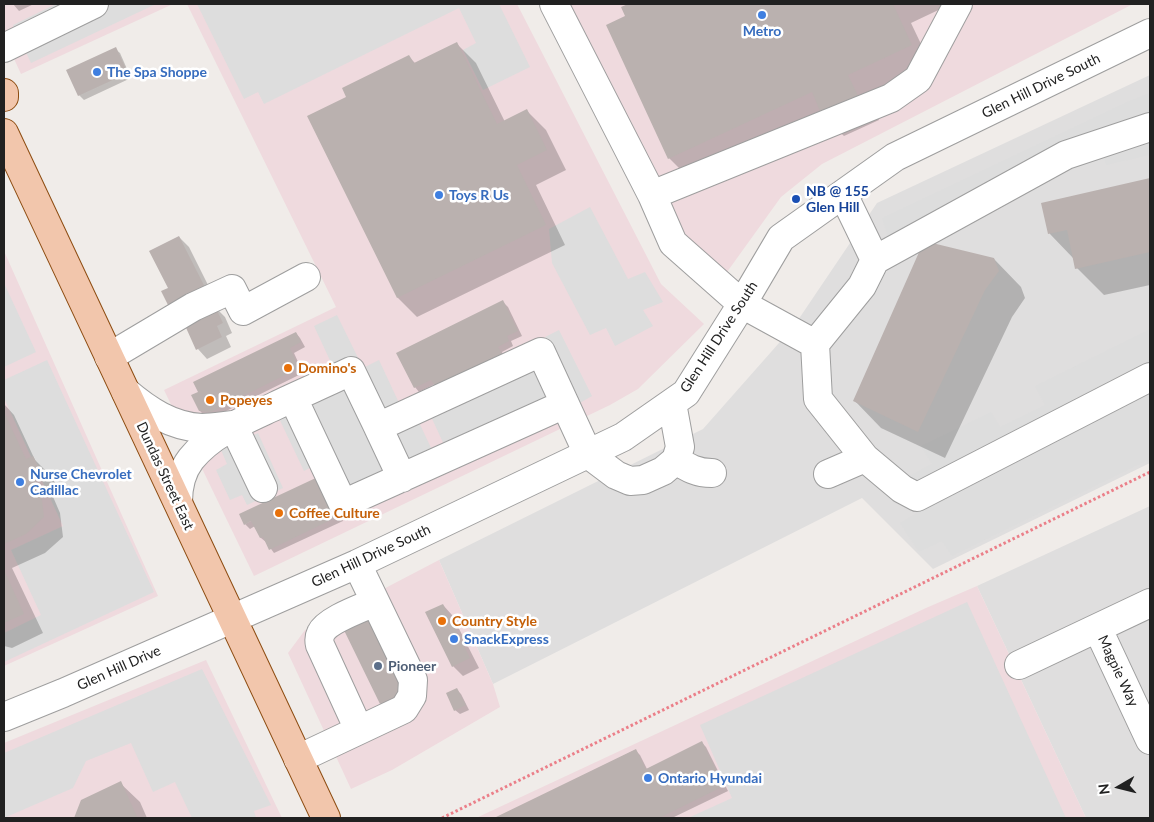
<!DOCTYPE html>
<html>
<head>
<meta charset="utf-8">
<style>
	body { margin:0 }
	#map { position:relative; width:1154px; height:822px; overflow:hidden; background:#f0ece9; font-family:Lato,sans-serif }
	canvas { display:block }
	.frame { position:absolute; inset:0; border:5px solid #212121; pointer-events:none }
	.north { position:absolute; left:1094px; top:762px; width:50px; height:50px; -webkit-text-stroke:4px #fff; paint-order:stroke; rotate:262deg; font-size:14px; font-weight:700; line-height:20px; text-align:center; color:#212121 }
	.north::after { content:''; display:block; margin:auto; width:18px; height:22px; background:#212121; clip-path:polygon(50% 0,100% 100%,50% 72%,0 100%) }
</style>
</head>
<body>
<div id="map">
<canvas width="1154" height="822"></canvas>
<div class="frame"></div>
<div class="north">N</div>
</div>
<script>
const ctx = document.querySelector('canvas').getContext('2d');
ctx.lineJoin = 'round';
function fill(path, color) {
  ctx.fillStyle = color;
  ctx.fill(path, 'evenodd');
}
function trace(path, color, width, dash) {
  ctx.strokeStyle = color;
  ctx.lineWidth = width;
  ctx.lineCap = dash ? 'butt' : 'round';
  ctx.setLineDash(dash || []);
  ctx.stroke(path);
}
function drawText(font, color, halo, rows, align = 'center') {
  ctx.font = font + ' Lato,sans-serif';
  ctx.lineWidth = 5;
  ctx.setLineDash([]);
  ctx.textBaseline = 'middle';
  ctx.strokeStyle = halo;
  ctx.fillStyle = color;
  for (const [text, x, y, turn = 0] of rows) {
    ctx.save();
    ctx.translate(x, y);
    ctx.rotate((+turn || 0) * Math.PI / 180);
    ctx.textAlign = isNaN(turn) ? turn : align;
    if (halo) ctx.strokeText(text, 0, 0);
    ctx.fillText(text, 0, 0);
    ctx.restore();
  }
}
const residential = new Path2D(`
	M1150 75V463L933 569 862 498 493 684 439 560 703 429 794 326 877 203Z
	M1150 506V818H1086L977 586Z`);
const commercial = new Path2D(`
	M4 4H173L21 74 4 37Z
	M187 4H517L661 284 704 324 638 389 610 405 254 576 164 390 336 307Z
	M563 4H1133L822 164 781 197 722 279 691 247Z
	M4 251 158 596 4 666Z
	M439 560 493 684 500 707 392 770 351 789 288 653 305 630Z
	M977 586 1086 818H476L926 608Z
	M206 660 282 818H4V743Z`);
const parking = new Path2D(`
	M56 4H156L31 63 13 25Z
	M197 4H499L530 67 483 90 463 50 476 43 459 8 264 104 258 92 244 99Z
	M1150 93V155L1106 165 1102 153 893 253 882 218 1129 101Z
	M590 207 628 279 645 272 663 302 643 310 653 326 615 346 606 328 590 335 552 263 549 229Z
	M4 283 36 352 4 367Z
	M337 315 363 368 379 360 400 405 409 401 440 467 343 513 319 463 304 471 276 412 340 382 314 326Z
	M1150 329V459L952 556 942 541 919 552 900 523 917 513 906 497 907 477 932 464 921 446 991 412 1000 427 1045 405 1035 386Z
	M559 330 592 396 578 404 545 337Z
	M526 348 556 413 452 462 422 397Z
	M47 360 154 592 4 662V633L41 615 11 550 63 526 4 398V380Z
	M258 433 283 488 247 505 242 495 230 500 216 470 227 464 221 450Z
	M967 602 1066 818H688L732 798 700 725Z
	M202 669 271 805 254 811 256 818H192L175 782 153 792 131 743 86 761 73 788 4 818V753Z`);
const shadow = new Path2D(`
	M13 4H34L19 11Z
	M631 4H948L949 5 911 23 931 65 867 94 879 120 844 136 824 117 688 177 669 158 627 17 622 8Z
	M457 44 476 63 505 122 527 111 546 130 566 170 536 185 565 245 417 317 398 298 309 116 348 97 409 57 416 64Z
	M115 49 120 53 131 78 84 100 79 95Z
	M1150 179V285L1104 295 1077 268 1074 259 1050 234 1043 204Z
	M179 237 189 247 217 303 170 288Z
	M994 259 1021 287 1025 298 1012 317 945 458 881 428 854 400Z
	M503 302 508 307 522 336 511 341 513 346 502 352 505 359 435 384 419 392 415 387Z
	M215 307 225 317 232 333 226 336 231 347 207 359 198 349Z
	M296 333 300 338 305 347 294 353 303 373 216 416H205L200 411Z
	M4 404 14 415 35 460 52 477 58 489 51 492 60 513 63 537 45 553 12 568 43 633 12 648 4 646Z
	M324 482 343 521 274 553 266 542 261 538 255 526 250 529 245 524Z
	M443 605 452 615 479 668 463 676 453 666Z
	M363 612 368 617 407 698 385 708 381 703Z
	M456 689 461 694 469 710 460 714 455 710Z
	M702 743 706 747 728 791 672 818H497L635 750 640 755 647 769Z
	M120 783 140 802 147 818H75L82 801Z`);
const building = new Path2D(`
	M628 4H893L912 45 848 75 860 100 823 118 812 92 668 159 606 25 625 16 621 7Z
	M457 42 497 124 527 109 547 150 517 165 546 225 397 298 307 116 346 97 342 88 409 55 414 63Z
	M116 47 128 73 78 96 66 70Z
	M1150 178V252L1075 269 1067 230 1048 234 1041 203Z
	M179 236 208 293 171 311 161 291 168 288 149 251Z
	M924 241 994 258 999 271 985 290 918 432 853 401Z
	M503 300 518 331 507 336 509 341 498 347 502 354 435 386 431 380 414 388 396 353Z
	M215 306 223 323 217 326 222 337 196 350 183 321Z
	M296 332 301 342 290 348 299 368 211 412 199 411 191 395 198 392 193 382Z
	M4 412 26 459 33 456 40 469 32 473 41 492 44 517 26 534 4 544Z
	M320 476 339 516 269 550 263 537 260 538 251 521 244 525 239 514Z
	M4 570 24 614 4 623Z
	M443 604 470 658 452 667 425 612Z
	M364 611 403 693 380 704 340 622Z
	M457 688 466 705 454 711 446 693Z
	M702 741 724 786 659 818H494L636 749 646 769Z
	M121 781 137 817 134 818H74L81 800Z`);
const path = new Path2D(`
	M442 818 1150 472`);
const minor = new Path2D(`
	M554 4 652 195 673 243 742 304 815 344
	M4 48 94 4
	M843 194 875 260 862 286 815 344 818 399 865 458 902 489 917 497 1150 377
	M652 195 891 98 918 79 958 4
	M875 260 1066 155 1150 127
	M109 357 193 307 232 289 243 311 306 277
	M126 392C147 410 172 427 202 428 212 428 223 426 233 425
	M293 398 343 504 565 404
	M233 425 263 488
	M378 427 402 478
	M676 460C688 468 697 473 712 473
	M828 474 865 458
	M178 502C178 486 181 472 191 459 212 433 245 420 275 406 300 394 326 383 351 371L378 427 541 352 588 454 616 475 630 481 643 480 663 471 676 460 680 447 672 403
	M1098 629 1150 740
	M1019 665 1150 603
	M4 717 63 693 357 564 623 437 686 393 742 304 781 238 895 157 1150 33
	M359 730 320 645C319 641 319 637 321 633 327 620 362 608 375 602
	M298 759 404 709 412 696 413 680 357 564`);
const major = new Path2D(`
	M4 93V97
	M4 133 326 818`);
const markers = [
	[762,15,5,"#3f7fe0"],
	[97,72,5,"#3f7fe0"],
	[439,195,5,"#3f7fe0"],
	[796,199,5,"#1a4fb4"],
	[288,368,5,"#e8710a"],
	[210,400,5,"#e8710a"],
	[20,482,5,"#3f7fe0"],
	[279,513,5,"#e8710a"],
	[442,621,5,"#e8710a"],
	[454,639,5,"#3f7fe0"],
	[378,666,5,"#5c6f8a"],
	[648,778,5,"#3f7fe0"]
];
const shopNames = [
	["Metro",762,31,"center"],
	["The Spa Shoppe",107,72],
	["Toys R Us",449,195],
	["Nurse Chevrolet",30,474],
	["Cadillac",30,490],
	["SnackExpress",464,639],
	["Ontario Hyundai",658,778]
];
const streetNames = [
	["Glen Hill Drive South",1041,86,-26],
	["Glen Hill Drive South",719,337,-57],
	["Dundas Street East",165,476,65],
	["Glen Hill Drive South",371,556,-25],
	["Glen Hill Drive",119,668,-24],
	["Magpie Way",1118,671,65]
];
const transitNames = [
	["NB @ 155",806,191],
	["Glen Hill",806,207]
];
const foodNames = [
	["Domino's",298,368],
	["Popeyes",220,400],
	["Coffee Culture",289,513],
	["Country Style",452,621]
];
const serviceNames = [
	["Pioneer",388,666]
];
fill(residential, '#dfdede');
fill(commercial, '#efdade');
fill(parking, '#ddd');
fill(shadow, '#0003');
fill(building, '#bab1af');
trace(minor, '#9e9e9e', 30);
trace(major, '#8d4c11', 30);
trace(path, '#eb7f89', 3, [2.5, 2.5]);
trace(minor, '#fff', 28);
trace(major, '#f2c6ac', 28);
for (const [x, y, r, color] of markers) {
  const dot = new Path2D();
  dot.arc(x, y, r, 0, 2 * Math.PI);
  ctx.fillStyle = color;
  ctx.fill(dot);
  trace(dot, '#fff', 2);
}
drawText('bold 14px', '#366cbe', '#fff', shopNames, 'left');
drawText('14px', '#212121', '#fff', streetNames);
drawText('bold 14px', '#164399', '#fff', transitNames, 'left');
drawText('bold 14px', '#c56008', '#fff', foodNames, 'left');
drawText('bold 14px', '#4e5e75', '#fff', serviceNames, 'left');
</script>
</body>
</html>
